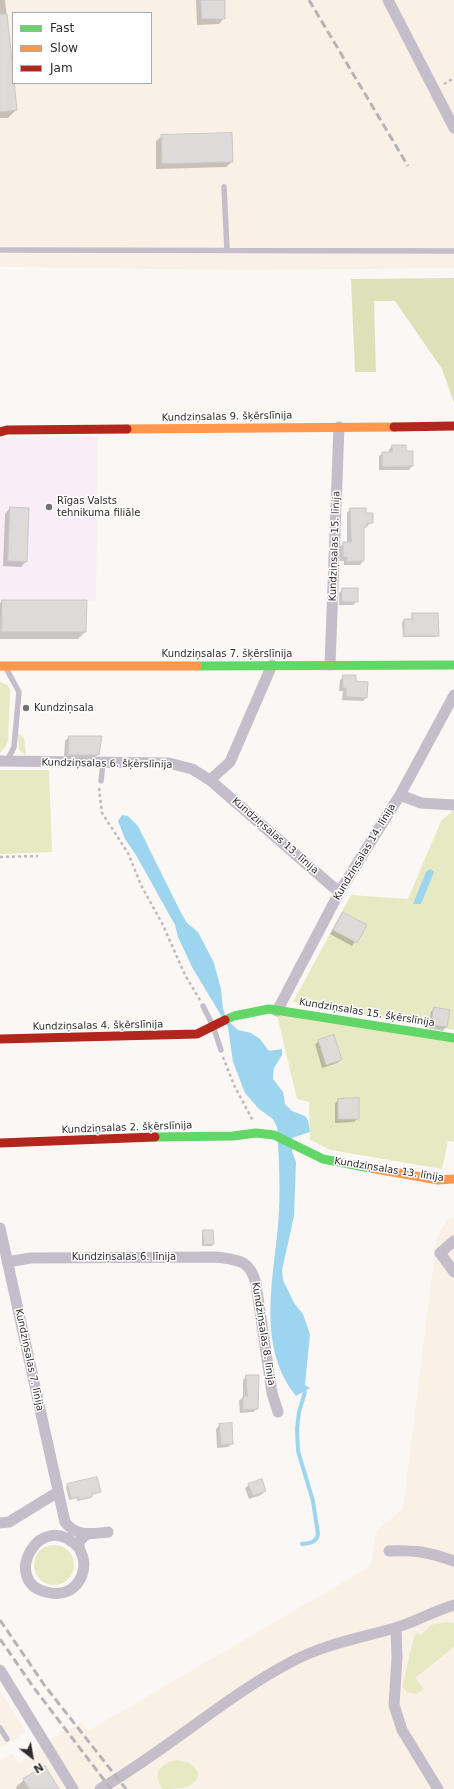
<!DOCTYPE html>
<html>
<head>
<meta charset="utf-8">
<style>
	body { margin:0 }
	#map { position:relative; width:454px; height:1789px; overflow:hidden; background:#faf7f5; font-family:"DejaVu Sans",sans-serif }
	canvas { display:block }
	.legend { position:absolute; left:12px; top:12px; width:140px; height:72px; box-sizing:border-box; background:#fff; border:1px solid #ababaa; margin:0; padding:5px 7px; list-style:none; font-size:12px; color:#2e2c2b }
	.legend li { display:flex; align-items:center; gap:8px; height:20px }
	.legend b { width:20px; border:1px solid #ababaa }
	.north { position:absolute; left:12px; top:1737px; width:40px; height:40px; -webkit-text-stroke:3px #fff; paint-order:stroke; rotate:149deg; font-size:11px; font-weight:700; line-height:16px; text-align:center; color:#2e2c2b }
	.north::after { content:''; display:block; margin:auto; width:14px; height:18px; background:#2e2c2b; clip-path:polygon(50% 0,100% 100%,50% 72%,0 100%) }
</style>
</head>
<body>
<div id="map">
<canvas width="454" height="1789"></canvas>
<ul class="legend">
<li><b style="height:5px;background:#63d668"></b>Fast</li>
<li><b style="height:5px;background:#ff974d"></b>Slow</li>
<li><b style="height:5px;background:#b3261e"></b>Jam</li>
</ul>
<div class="north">N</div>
</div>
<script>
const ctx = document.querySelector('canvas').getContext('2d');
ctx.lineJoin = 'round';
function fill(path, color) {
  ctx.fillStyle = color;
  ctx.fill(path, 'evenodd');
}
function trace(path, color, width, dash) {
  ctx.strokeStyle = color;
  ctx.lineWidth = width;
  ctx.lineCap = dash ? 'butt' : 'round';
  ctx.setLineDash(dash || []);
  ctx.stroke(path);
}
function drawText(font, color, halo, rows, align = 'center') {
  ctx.font = font + ' "DejaVu Sans",sans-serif';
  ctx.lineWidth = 3;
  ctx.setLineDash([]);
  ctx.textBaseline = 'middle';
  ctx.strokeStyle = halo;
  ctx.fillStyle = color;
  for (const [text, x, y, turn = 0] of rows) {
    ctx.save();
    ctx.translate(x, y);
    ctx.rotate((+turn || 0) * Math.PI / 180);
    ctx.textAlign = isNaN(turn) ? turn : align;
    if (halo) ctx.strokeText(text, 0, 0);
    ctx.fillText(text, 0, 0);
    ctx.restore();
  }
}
const industrial = new Path2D(`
	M0 0H454V268L246 270 0 267ZM13 13H151V83H13Z
	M454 1216V1789H0V1761L12 1753 19 1765 45 1742 81 1722 88 1731 371 1566 376 1531 403 1509 437 1235 446 1222Z
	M0 1691 26 1732 0 1748Z`);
const education = new Path2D(`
	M98 436 96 600 87 601 86 632H2V617H0V438Z`);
const green = new Path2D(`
	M0 682 8 685 10 690 8 740 6 746 0 753Z
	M18 733 24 738 26 755C16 751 19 742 18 733Z
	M0 770H49L52 852 0 854Z
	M454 810V1030L293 1002 351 895 408 899 441 821Z
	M277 1015 454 1042V1142L448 1141 442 1169 331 1150 310 1140 309 1102 297 1099Z
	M34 1565a20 20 0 1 1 40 0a20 20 0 1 1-40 0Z
	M445 1622 454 1623V1647L415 1678 424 1689 416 1694 407 1692 403 1687V1683L414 1637 417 1633 421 1635 431 1625Z
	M178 1760C187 1761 193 1764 198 1773 198 1789 175 1789 162 1789 152 1773 160 1762 178 1760Z`);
const forest = new Path2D(`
	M454 278V403L442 369 395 301H374L376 372H355L351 279Z`);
const water = new Path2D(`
	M122 815 128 816 138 826 180 911 187 923 198 932 214 963 221 989 223 1009 227 1020 238 1030 251 1033 260 1039 269 1051 282 1049V1055L274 1068 273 1079 283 1092 285 1104 292 1111 305 1116 308 1120 310 1132 292 1138V1151L296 1162 294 1216 282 1270 283 1280 294 1303 303 1314 310 1334 305 1385 310 1388 296 1396C257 1347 273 1282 278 1225 281 1195 279 1158 277 1127L273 1119 259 1109 245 1093 233 1062 228 1027 192 967 178 937 175 925 136 855 125 839 118 821Z
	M430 869 434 872 421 904H413L426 872Z`);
const shadow = new Path2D(`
	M0 0H5L16 110 8 118H0Z
	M196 0H224V18L219 24 197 25Z
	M162 136 232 162 226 167 156 169V141Z
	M392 446 405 452H412V466L409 470H379V456L383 453H389V450Z
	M10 508 26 561 21 567 3 566 5 514Z
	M350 509 366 514 372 522 363 529V561L360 565H344V561H340V547L343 543H347V513Z
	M343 589 357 601 353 605H339V593Z
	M2 601 85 632 78 639H0V603Z
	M412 614 438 635 436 637H403L402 622 404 620H411Z
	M344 676 355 682 366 698 363 701 342 700 343 691H339L340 680Z
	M69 737 98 755 94 758H64L65 741Z
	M343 913 365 926 352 946 330 934Z
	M434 1008 446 1027 443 1031 428 1028 431 1012Z
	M319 1041 341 1060 337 1063 322 1068 315 1044Z
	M338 1100 358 1118 354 1122 335 1123V1104Z
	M203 1231 213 1244 212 1246H202V1233Z
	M247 1376 257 1409 253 1412 240 1413 239 1401 243 1397V1380Z
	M220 1425 232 1444 228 1447 217 1448 216 1429Z
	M68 1485 100 1492 91 1495 90 1498 77 1501V1498L69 1500 66 1487Z
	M249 1485 265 1491 261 1495 249 1499 245 1488Z
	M24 1780 58 1789H17L16 1787Z`);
const stream = new Path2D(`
	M302 1544C310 1543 316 1543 318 1534L313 1501 298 1451 297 1429 299 1412 305 1392`);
const building = new Path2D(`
	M201 0H225V19H202Z
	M0 14H7L17 110 0 112Z
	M232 133 233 162 162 164 161 135Z
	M392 445H406V451H413V466L382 467V452H392Z
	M10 507 29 508 27 562 8 561Z
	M350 508H366V513H373V523H367V527H364V561L347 562V557H343V542H351Z
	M342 588H358V602H342Z
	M2 600H87L86 632H2Z
	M412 613H438L439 636H404V619H412Z
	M343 675H356V681L368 682 367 698 346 697V688H343Z
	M69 736H102L99 755H68Z
	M343 912 367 925 357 943 333 930Z
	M434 1007 450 1010 447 1027 431 1025Z
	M334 1035 342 1060 326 1065 318 1040Z
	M359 1098V1119H338V1099Z
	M203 1230H213L214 1244 204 1245Z
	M246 1375H259L258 1409 243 1410V1396H247Z
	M232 1423 233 1444 221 1445 219 1424Z
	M97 1477 101 1492 92 1494V1497L79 1500 78 1497 71 1499 67 1484Z
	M262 1479 266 1491 253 1496 248 1484Z
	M45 1766 59 1789H29L23 1779Z`);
const path = new Path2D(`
	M444 84 454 78
	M99 788 102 813 128 853 141 885 163 925 185 975 200 1000
	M0 857 38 856
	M223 1057 234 1085 253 1121`);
const lane = new Path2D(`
	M224 187 227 250
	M0 250 454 251
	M6 668 19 692 14 747 7 761
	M101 781 103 763
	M203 1006 213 1026 221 1050
	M0 1728 7 1739`);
const street = new Path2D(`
	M388 0 454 128
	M330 665 339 427
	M0 761 169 763 192 769 210 780 333 887 340 891
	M210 780 230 762 272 665
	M400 795 421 803 454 805
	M277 1011 340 891 400 795 454 695
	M0 1228 65 1522C76 1537 92 1534 108 1532
	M454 1241 440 1253 454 1272
	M7 1262 31 1258 216 1257C237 1260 250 1259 256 1284L272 1393 278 1412
	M0 1523 9 1522 58 1492
	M79 1548C41 1506 0 1581 46 1592 54 1594 63 1594 70 1590 81 1583 86 1570 83 1558 82 1553 78 1549 79 1543 80 1539 84 1537 87 1534
	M389 1551C416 1550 428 1552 454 1561
	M396 1628 397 1658 394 1705 402 1730 438 1789
	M0 1670 73 1789
	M100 1789C166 1751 222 1699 289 1663 324 1644 357 1639 395 1628 415 1622 434 1611 454 1605`);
const fast = new Path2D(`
	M197 666 454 665
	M225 1020 234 1016 269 1009 454 1038
	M155 1137 233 1136 256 1133 274 1135 323 1159 370 1168`);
const slow = new Path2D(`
	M127 429 394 427
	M0 666H197
	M370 1168 438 1180 454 1179`);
const jam = new Path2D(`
	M394 427 454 426
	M0 432 7 430 127 429
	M0 1039 197 1034 225 1020
	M0 1143 155 1137`);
const rail = new Path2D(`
	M309 0 408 166
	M0 1620 45 1686 126 1789
	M0 1639 34 1688 111 1789`);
const markers = [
	[49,507,4,"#757372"],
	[26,708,4,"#757372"]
];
const streetNames = [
	["Kundziņsalas 9. šķērslīnija",227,417,-1],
	["Kundziņsalas 15. līnija",335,546,-88],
	["Kundziņsalas 7. šķērslīnija",227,654],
	["Kundziņsalas 6. šķērslīnija",107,764,1],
	["Kundziņsalas 13. līnija",275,836,41],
	["Kundziņsalas 14. līnija",365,852,-59],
	["Kundziņsalas 15. šķērslīnija",367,1013,9],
	["Kundziņsalas 4. šķērslīnija",98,1026,-1],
	["Kundziņsalas 2. šķērslīnija",127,1128,-2],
	["Kundziņsalas 13. līnija",389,1170,9],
	["Kundziņsalas 6. līnija",124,1257],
	["Kundziņsalas 8. līnija",263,1334,81],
	["Kundziņsalas 7. līnija",29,1360,78]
];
const poiNames = [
	["Rīgas Valsts",57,501],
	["tehnikuma filiāle",57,513],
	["Kundziņsala",34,708]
];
fill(industrial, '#f9f1e5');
fill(education, '#f9eef7');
fill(green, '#e6e9c2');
fill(forest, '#dee1b8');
fill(water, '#9dd5ef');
fill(shadow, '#0003');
trace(stream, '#9dd5ef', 4);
fill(building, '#dddad9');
trace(building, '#cac8c6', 1);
trace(path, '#beb9c0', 2.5, [3, 3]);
trace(lane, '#c5bdca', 5.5);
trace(street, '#c5bdca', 11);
trace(fast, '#63d668', 9);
trace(slow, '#ff974d', 9);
trace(jam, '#b3261e', 9);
trace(rail, '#b8b3b8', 3, [8, 4]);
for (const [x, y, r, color] of markers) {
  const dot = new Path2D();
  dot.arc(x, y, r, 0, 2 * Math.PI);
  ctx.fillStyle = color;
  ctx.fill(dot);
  trace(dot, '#fff', 1.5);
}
drawText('10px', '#2e2c2b', '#fff', streetNames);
drawText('10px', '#2e2c2b', '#fff', poiNames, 'left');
</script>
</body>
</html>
